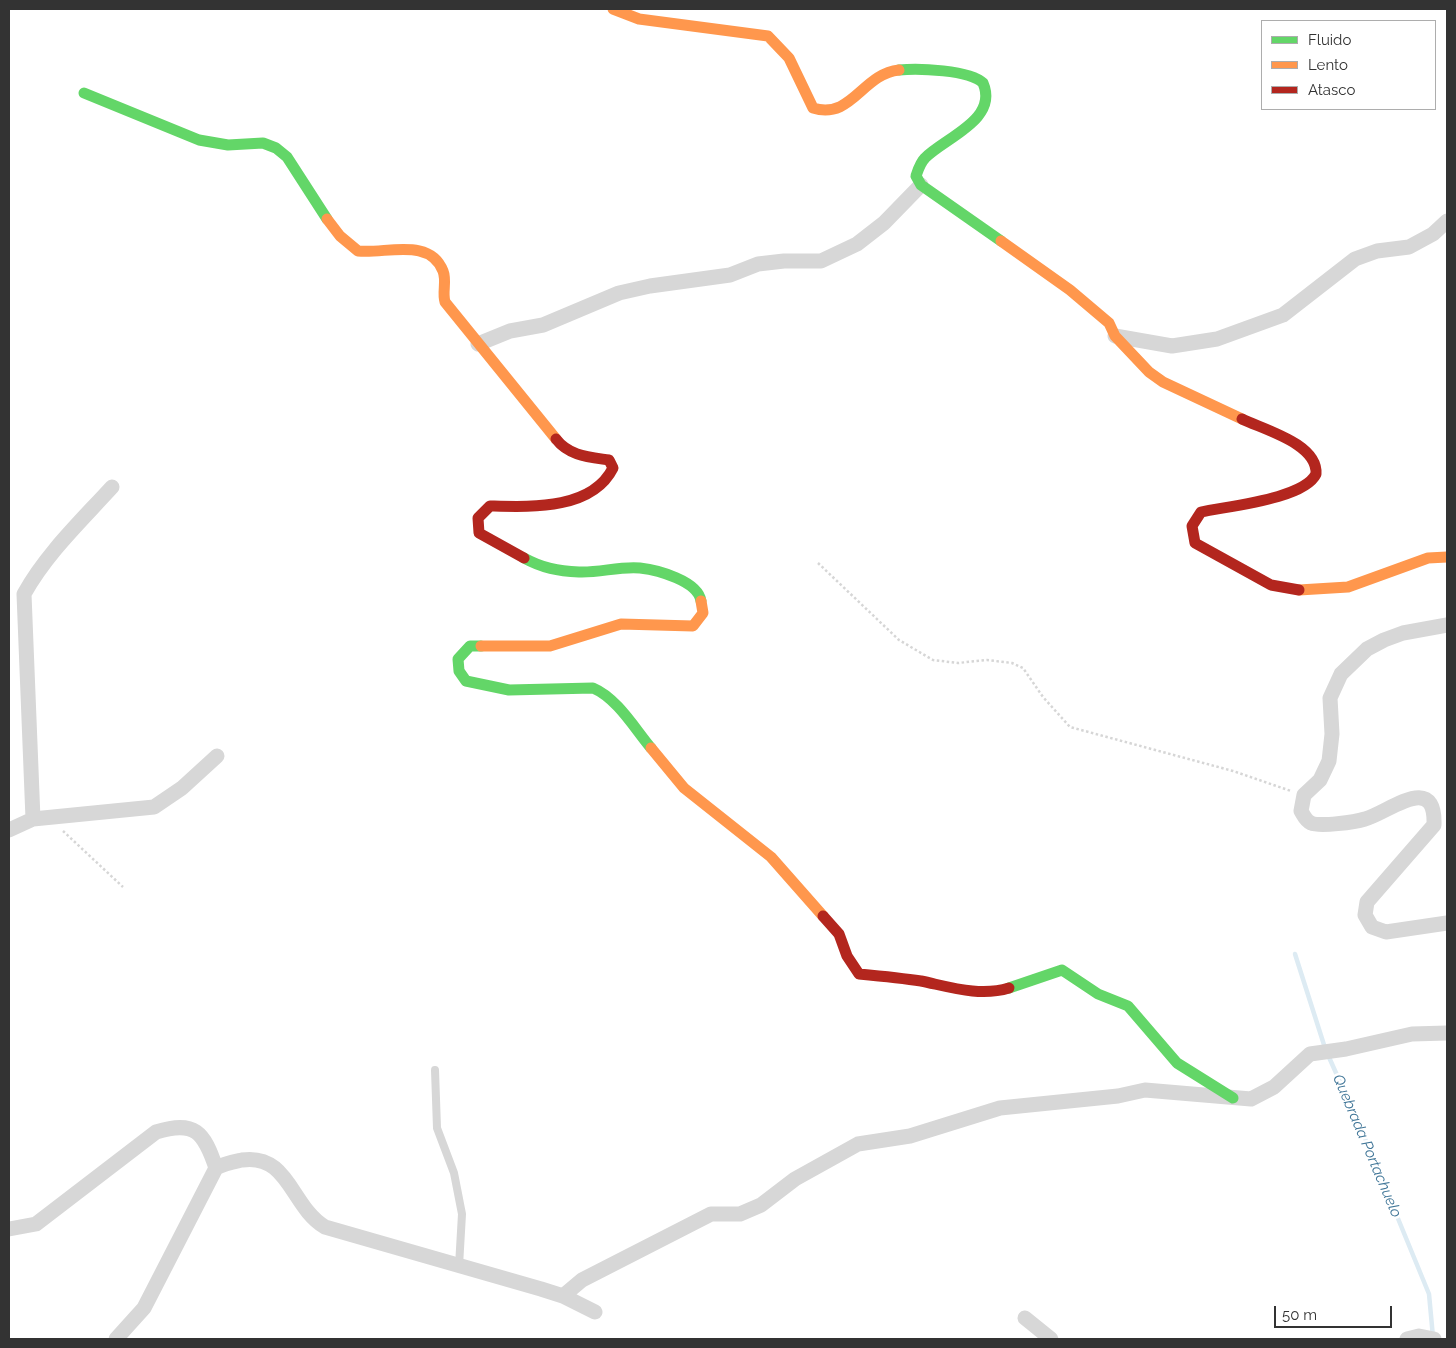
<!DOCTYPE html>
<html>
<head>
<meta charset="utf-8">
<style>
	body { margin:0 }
	#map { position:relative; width:1456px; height:1348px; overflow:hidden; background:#fff; font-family:Raleway,sans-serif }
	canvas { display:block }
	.frame { position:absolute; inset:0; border:10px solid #333; pointer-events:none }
	.legend { position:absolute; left:1261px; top:20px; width:175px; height:90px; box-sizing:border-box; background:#fff; border:1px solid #adadad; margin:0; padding:6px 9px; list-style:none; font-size:15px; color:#333 }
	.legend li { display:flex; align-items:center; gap:10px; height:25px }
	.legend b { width:25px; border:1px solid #adadad }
	.scale { position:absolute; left:1274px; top:1306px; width:118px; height:22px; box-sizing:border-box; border:2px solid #333; border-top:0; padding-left:6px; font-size:15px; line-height:18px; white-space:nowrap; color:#333; -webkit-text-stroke:4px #fff; paint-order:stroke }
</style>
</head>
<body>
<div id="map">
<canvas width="1456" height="1348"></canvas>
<div class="frame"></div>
<ul class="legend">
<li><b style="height:6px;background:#63d668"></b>Fluido</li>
<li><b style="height:6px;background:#ff974d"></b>Lento</li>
<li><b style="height:6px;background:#b3261e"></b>Atasco</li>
</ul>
<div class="scale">50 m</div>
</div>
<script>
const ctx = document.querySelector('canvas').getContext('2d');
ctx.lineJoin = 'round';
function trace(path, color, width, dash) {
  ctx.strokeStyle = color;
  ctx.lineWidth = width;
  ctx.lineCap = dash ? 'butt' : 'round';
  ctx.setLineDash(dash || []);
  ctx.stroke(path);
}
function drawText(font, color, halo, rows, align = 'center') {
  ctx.font = font + ' Raleway,sans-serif';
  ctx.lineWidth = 5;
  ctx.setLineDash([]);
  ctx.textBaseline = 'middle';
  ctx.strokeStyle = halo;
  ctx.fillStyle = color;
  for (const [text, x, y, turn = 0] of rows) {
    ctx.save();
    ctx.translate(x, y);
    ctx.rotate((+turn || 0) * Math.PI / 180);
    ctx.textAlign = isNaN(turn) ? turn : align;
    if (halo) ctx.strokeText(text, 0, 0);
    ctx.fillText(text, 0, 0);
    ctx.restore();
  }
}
const stream = new Path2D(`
	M1295 954 1325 1048
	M1328 1055 1362 1131 1429 1294 1433 1337`);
const path = new Path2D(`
	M818 563 899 640 933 660 958 663 987 660 1012 663 1023 668 1043 697 1070 727 1233 771 1291 791
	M63 831 123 887`);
const lane = new Path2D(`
	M435 1070 437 1128 454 1173 462 1214 459 1266`);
const street = new Path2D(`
	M1115 336 1172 346 1217 339 1283 315 1355 259 1377 251 1409 247 1433 234 1447 221
	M478 344 510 331 543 325 619 293 650 286 730 275 758 264 784 261H821L857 244 884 223 921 185
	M1447 625 1403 633 1384 640 1367 649 1341 674 1330 698 1332 734 1329 761 1320 780 1304 795 1301 811C1304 816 1306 821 1311 823 1320 827 1355 822 1365 819 1388 813 1436 771 1434 825L1367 902 1365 915 1372 927 1386 932 1447 923
	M33 819 24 594C46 554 81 521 112 487
	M9 830 33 819 154 807 182 788 217 756
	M216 1168C225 1163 232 1162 242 1160 289 1153 291 1207 325 1227L541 1289 563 1296 595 1312
	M9 1229 36 1224 156 1132C195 1120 204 1132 216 1168L144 1308 116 1339
	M563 1296 582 1280 711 1214H740L761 1205 795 1179 858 1144 910 1136 1000 1108 1118 1096 1145 1090 1251 1099 1274 1087 1310 1054 1346 1049 1412 1034 1447 1033
	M1025 1318 1051 1339
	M1407 1339 1419 1336 1434 1339`);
const fast = new Path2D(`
	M899 70C918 68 970 70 983 83 999 120 944 138 925 158 920 163 918 170 916 176L921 185 1001 241
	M84 93 199 140 228 145 263 143 276 148 287 157 327 219
	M524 558C542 568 558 571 579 572 599 573 620 566 640 568 658 570 698 581 701 601
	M481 646H470L458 659 459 671 466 681 509 690 593 688C617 698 635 729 651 748
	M1009 988 1062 970 1098 994 1128 1006 1177 1063 1233 1098`);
const slow = new Path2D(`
	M613 9 639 19 768 36 789 58 813 108C852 120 862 74 899 70
	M327 219 340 236 358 251C386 254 430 237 443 271 447 281 442 292 445 302L556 439
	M1001 241 1070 290 1109 323 1115 336 1149 372 1163 382 1242 419
	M1299 590 1348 587 1428 558 1447 557
	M481 646H550L621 624 693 626 703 613 701 601
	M651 748 684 788 771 857 823 916`);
const jam = new Path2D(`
	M1242 419C1265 430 1318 444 1316 474 1304 499 1228 506 1201 512L1192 526 1195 543 1271 585 1299 590
	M524 558 479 533 478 518 490 506C531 507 592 510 613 468L609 460C589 457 569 456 556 439
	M823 916 839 934 847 956 859 974C880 976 901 978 921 981 950 987 980 997 1009 988`);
const waterNames = [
	["Quebrada Portachuelo",1367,1146,67]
];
trace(stream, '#ddebf3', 4.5);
trace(path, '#d6d6d6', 2.5, [2.5, 2.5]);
trace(lane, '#d7d7d7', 8);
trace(street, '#d7d7d7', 15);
trace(fast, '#63d668', 11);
trace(slow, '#ff974d', 11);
trace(jam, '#b3261e', 11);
drawText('italic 15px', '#3f7597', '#fff', waterNames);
</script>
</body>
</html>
